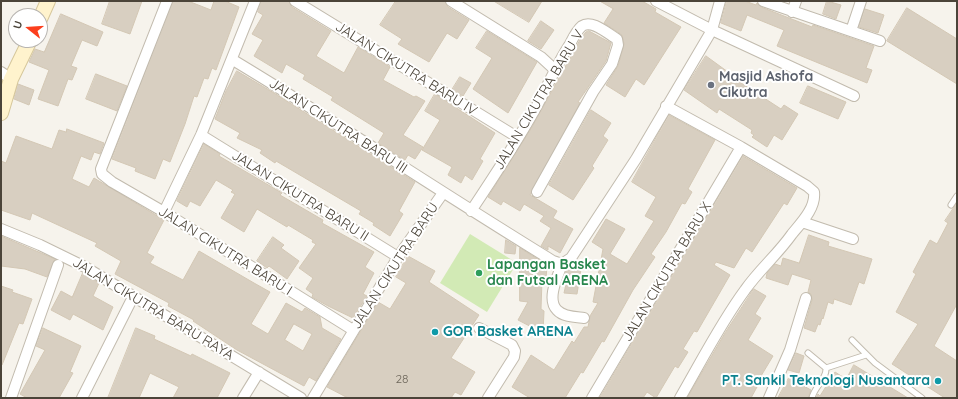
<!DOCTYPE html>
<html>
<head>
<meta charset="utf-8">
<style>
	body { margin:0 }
	#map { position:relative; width:958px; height:399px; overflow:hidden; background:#f6f3ec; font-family:Quicksand,sans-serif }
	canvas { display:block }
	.frame { position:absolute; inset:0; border:2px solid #4b4439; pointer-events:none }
	.north { position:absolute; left:8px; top:8px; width:40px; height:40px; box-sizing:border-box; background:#fff; border:1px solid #b7b4b0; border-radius:50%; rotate:287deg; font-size:11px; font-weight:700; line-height:16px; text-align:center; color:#4b4439 }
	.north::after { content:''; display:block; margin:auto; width:14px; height:18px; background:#fc3f1d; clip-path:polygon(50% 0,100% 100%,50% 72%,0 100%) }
</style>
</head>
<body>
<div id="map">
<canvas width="958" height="399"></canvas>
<div class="frame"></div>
<div class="north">U</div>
</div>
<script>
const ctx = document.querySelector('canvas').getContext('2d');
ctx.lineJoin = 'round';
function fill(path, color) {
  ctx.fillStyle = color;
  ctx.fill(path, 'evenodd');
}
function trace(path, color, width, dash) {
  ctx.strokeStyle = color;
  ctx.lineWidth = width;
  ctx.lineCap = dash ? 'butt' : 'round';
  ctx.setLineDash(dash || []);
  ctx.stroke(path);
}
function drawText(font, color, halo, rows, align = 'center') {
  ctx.font = font + ' Quicksand,sans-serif';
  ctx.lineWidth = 4;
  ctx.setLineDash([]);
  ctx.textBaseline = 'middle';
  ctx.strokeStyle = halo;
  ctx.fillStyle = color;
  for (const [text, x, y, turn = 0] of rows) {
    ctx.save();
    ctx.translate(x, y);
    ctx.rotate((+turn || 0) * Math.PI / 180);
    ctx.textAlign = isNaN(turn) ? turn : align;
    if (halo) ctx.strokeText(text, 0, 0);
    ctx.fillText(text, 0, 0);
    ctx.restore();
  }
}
const green = new Path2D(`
	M470 234 517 263 487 312 440 283Z`);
const building = new Path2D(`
	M110 1H142L130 34 102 24Z
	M173 1H188L211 10 214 1H225L239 7 216 70 212 68 208 79 204 78 197 97 194 96 185 124 170 162 163 159 155 179 135 171 136 168 112 159Z
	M261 1H289L292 7 331 31 316 56 344 73 358 47 390 67 383 80 414 97 416 96 425 101 403 135 423 147 415 159 408 155 405 160 378 143 384 133 331 100 333 97 303 79 305 75 286 64 282 73 254 56 263 40 252 34 263 15 258 12Z
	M396 1H445L448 7 469 20 457 39 447 33 429 62 398 44 402 39 380 25Z
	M494 1H542L529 22Z
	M600 1H642L656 9 655 12 681 27 644 85 636 79 625 97 606 85 618 66 624 44 622 35 604 23 613 9Z
	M727 1H745L756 5 757 3 761 7 812 27 813 25 874 46 866 68 872 70 867 83 777 46 784 30 747 15 741 31 721 23Z
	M827 1 841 5 836 19 823 14Z
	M907 8 957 39V84L887 41Z
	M865 9 884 15 878 33 859 27Z
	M61 14 103 32 97 46 82 40 71 66 77 68 72 80 68 79 58 106 38 99 49 70 29 62 35 49 44 52Z
	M541 21 554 30 541 49 528 41Z
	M487 31 537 62 508 113 473 89 492 58 476 48Z
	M589 31 611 43 606 61 578 102 580 103 530 195 557 211 553 218 573 229 560 253 548 246V250L541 246 551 228 540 221 544 216 524 204 520 211 503 201 501 205 488 197 532 127 581 38 586 32Z
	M706 56 739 80 738 81 781 109 784 105 798 114 782 140 774 135 767 147 752 137 754 135 751 133 752 130 719 109 717 113 684 90Z
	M237 71 274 93 415 182 399 211 403 214 390 236 373 225 374 223 359 214 361 211 276 161 275 163 260 153 262 150 237 138 240 133 215 119 226 91Z
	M96 74 127 86 117 111 86 99Z
	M460 77 471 83 463 96 452 90Z
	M18 84 34 90 29 105 14 99Z
	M808 86 846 102 838 119 800 103Z
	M435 94 495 133 480 159 483 161 472 180 465 175 461 183 448 175 452 167 422 150 440 120 425 111Z
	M591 110 611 123 603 136 608 140 592 166 594 168 573 200 549 185Z
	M669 115 715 140 688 189 692 192 685 204 682 203 666 232 651 254 655 257 633 290 604 342 602 341 583 373 581 372 565 398H530L512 387 531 355 554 370 572 341 574 343 584 327H588L590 316 598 303 593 302 603 249 592 242 606 219 625 229 610 254 627 264 654 221 645 216 656 197 632 182Z
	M67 129 104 143 100 154 94 152 91 160 81 156 72 179 89 187 94 178 164 220 147 253 154 257 150 263 183 280 199 251 254 283 270 292 251 324 268 334 286 303 302 312 305 308 320 317 322 328 341 339 316 381 309 377 304 386 237 350 193 321 194 320 168 306 169 303 115 274 121 261 95 246 97 243 32 213 30 220 1 210V161L6 163 16 136 52 149 59 130 66 132ZM294 324 312 334 303 351 285 340Z
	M204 144 220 154 219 156 282 193 280 195 323 220 322 223 374 252 365 267 374 273 363 294 367 296 353 318 328 306 312 297 313 294 306 289 313 278 299 268 316 244 312 242 313 240 288 225 287 227 257 209 244 232 221 218 235 194 231 192 233 190 216 180 200 206 190 201 187 207 177 201Z
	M743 156 797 188 787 205 784 203 752 252 746 248 734 268 716 262 714 265 730 275 697 332 694 331 683 349 688 352 678 368 675 366 656 398 647 392 643 398H600Z
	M957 203V304L934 346 957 361V398H945L892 364 918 324 896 312 916 274 913 272 930 240 937 244 948 223 945 221Z
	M809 235 829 242 828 246 872 259 864 284 859 282 851 305 834 299 833 304 828 302 823 319 822 318 820 325 818 324 815 332 804 328 812 300 811 294 808 292 811 280 792 274 788 285 766 278 767 273 775 264 781 266 783 258 799 263Z
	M1 236 55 259 47 277 25 269 1 266Z
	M273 237 284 245 281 248 299 261 287 279 269 266 267 268 257 261Z
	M506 240 516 246 515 254 505 253Z
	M520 248 547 265 546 280H542L541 309 544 311 543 333 518 320 528 302 520 301Z
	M408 256 435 271 429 282 479 315 451 358 475 372 461 395 455 392 451 398H348L327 387 378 302 390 309 406 283 396 277Z
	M576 262 582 263 577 294 564 293 566 284 563 283 567 268Z
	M83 273 99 283 93 296 113 307 103 330 73 314 70 320 51 310 61 291 72 297Z
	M1 286 13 290 12 292 32 299 23 324 19 323 2 365H1Z
	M754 289 766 296 755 314 761 318 748 340 773 356 755 386 757 387 751 398H687L725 333Z
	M43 328 81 346 70 372 73 373 59 398H27L20 394 45 350 36 346Z
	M136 328 155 336 154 339 191 356 192 354 230 373 217 398H173L179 387 150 373 139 398H108Z
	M796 353 804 356 799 373 788 370Z
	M854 365 908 398H816L818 394 820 396 835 372 846 379Z
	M789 378 811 390 808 398H778Z`);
const lane = new Path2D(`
	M951 205 957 196
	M852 340 875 363 922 398
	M808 353 826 368C827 379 814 387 812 398
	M826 368 866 355`);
const street = new Path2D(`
	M167 1 101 169 102 174 112 182 164 212 353 330
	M295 1 517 137
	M451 1 541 57 554 69
	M656 1 712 30 854 96
	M763 1 880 41
	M792 12 796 1
	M851 31 861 1
	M233 60C341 125 445 195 553 261L562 264
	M1 72 11 79
	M666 106 741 147 807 186 814 192C816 208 801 223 792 234 778 254 759 270 745 290 720 324 701 362 680 398
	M201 135 398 257
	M471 211C493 178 515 145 534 111 547 88 556 65 570 44 573 38 577 30 582 26 592 19 608 34 617 39L618 45 612 64 593 92 537 192
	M164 212 201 135 255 1
	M802 222 853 239
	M1 229 40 245 85 267 301 398
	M562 264 571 258 636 159 712 30 720 1
	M562 264C558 276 546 299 557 310 563 317 576 317 584 318
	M479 328 512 345 515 351 514 357 488 398
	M11 398 58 265
	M82 398 133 297
	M243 398 259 372
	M313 398 398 257 443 193
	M592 398 741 147
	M769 398 790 350 806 298`);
const secondary = new Path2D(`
	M40 19 48 1
	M1 113 11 79 30 40`);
const markers = [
	[711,85,4,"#6b7280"],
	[479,273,4,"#2e9e5b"],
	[435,332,4,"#0f9aa8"],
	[938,381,4,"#0f9aa8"]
];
const numberNames = [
	["28",402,379]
];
const streetNames = [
	["JALAN CIKUTRA BARU IV",406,69,32],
	["JALAN CIKUTRA BARU V",539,100,-59],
	["JALAN CIKUTRA BARU III",338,126,33],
	["JALAN CIKUTRA BARU II",300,196,32],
	["JALAN CIKUTRA BARU I",225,251,32],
	["JALAN CIKUTRA BARU",395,266,-57],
	["JALAN CIKUTRA BARU X",667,272,-59],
	["JALAN CIKUTRA BARU RAYA",153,309,31]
];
const worshipNames = [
	["Masjid Ashofa",719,77],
	["Cikutra",719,93]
];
const leisureNames = [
	["Lapangan Basket",487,265],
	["dan Futsal ARENA",487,281]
];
const cultureNames = [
	["GOR Basket ARENA",443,332],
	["PT. Sankil Teknologi Nusantara",930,381,"right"]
];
fill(green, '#d2eab5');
fill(building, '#d8cfc1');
trace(building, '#d3c7b4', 1);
trace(lane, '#c2bbae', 7);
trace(street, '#c2bbae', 12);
trace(secondary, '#d6c79b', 16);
trace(lane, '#fff', 5);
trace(street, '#fff', 10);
trace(secondary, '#fff3cd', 14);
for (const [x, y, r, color] of markers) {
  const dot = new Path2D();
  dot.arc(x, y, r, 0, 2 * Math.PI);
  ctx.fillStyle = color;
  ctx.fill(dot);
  trace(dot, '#fff', 1.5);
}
drawText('12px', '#6e675b', null, numberNames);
drawText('14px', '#4b4439', '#fff', streetNames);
drawText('bold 14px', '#5b616d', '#fff', worshipNames, 'left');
drawText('bold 14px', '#27864d', '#fff', leisureNames, 'left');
drawText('bold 14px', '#0d838f', '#fff', cultureNames, 'left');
</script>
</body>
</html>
